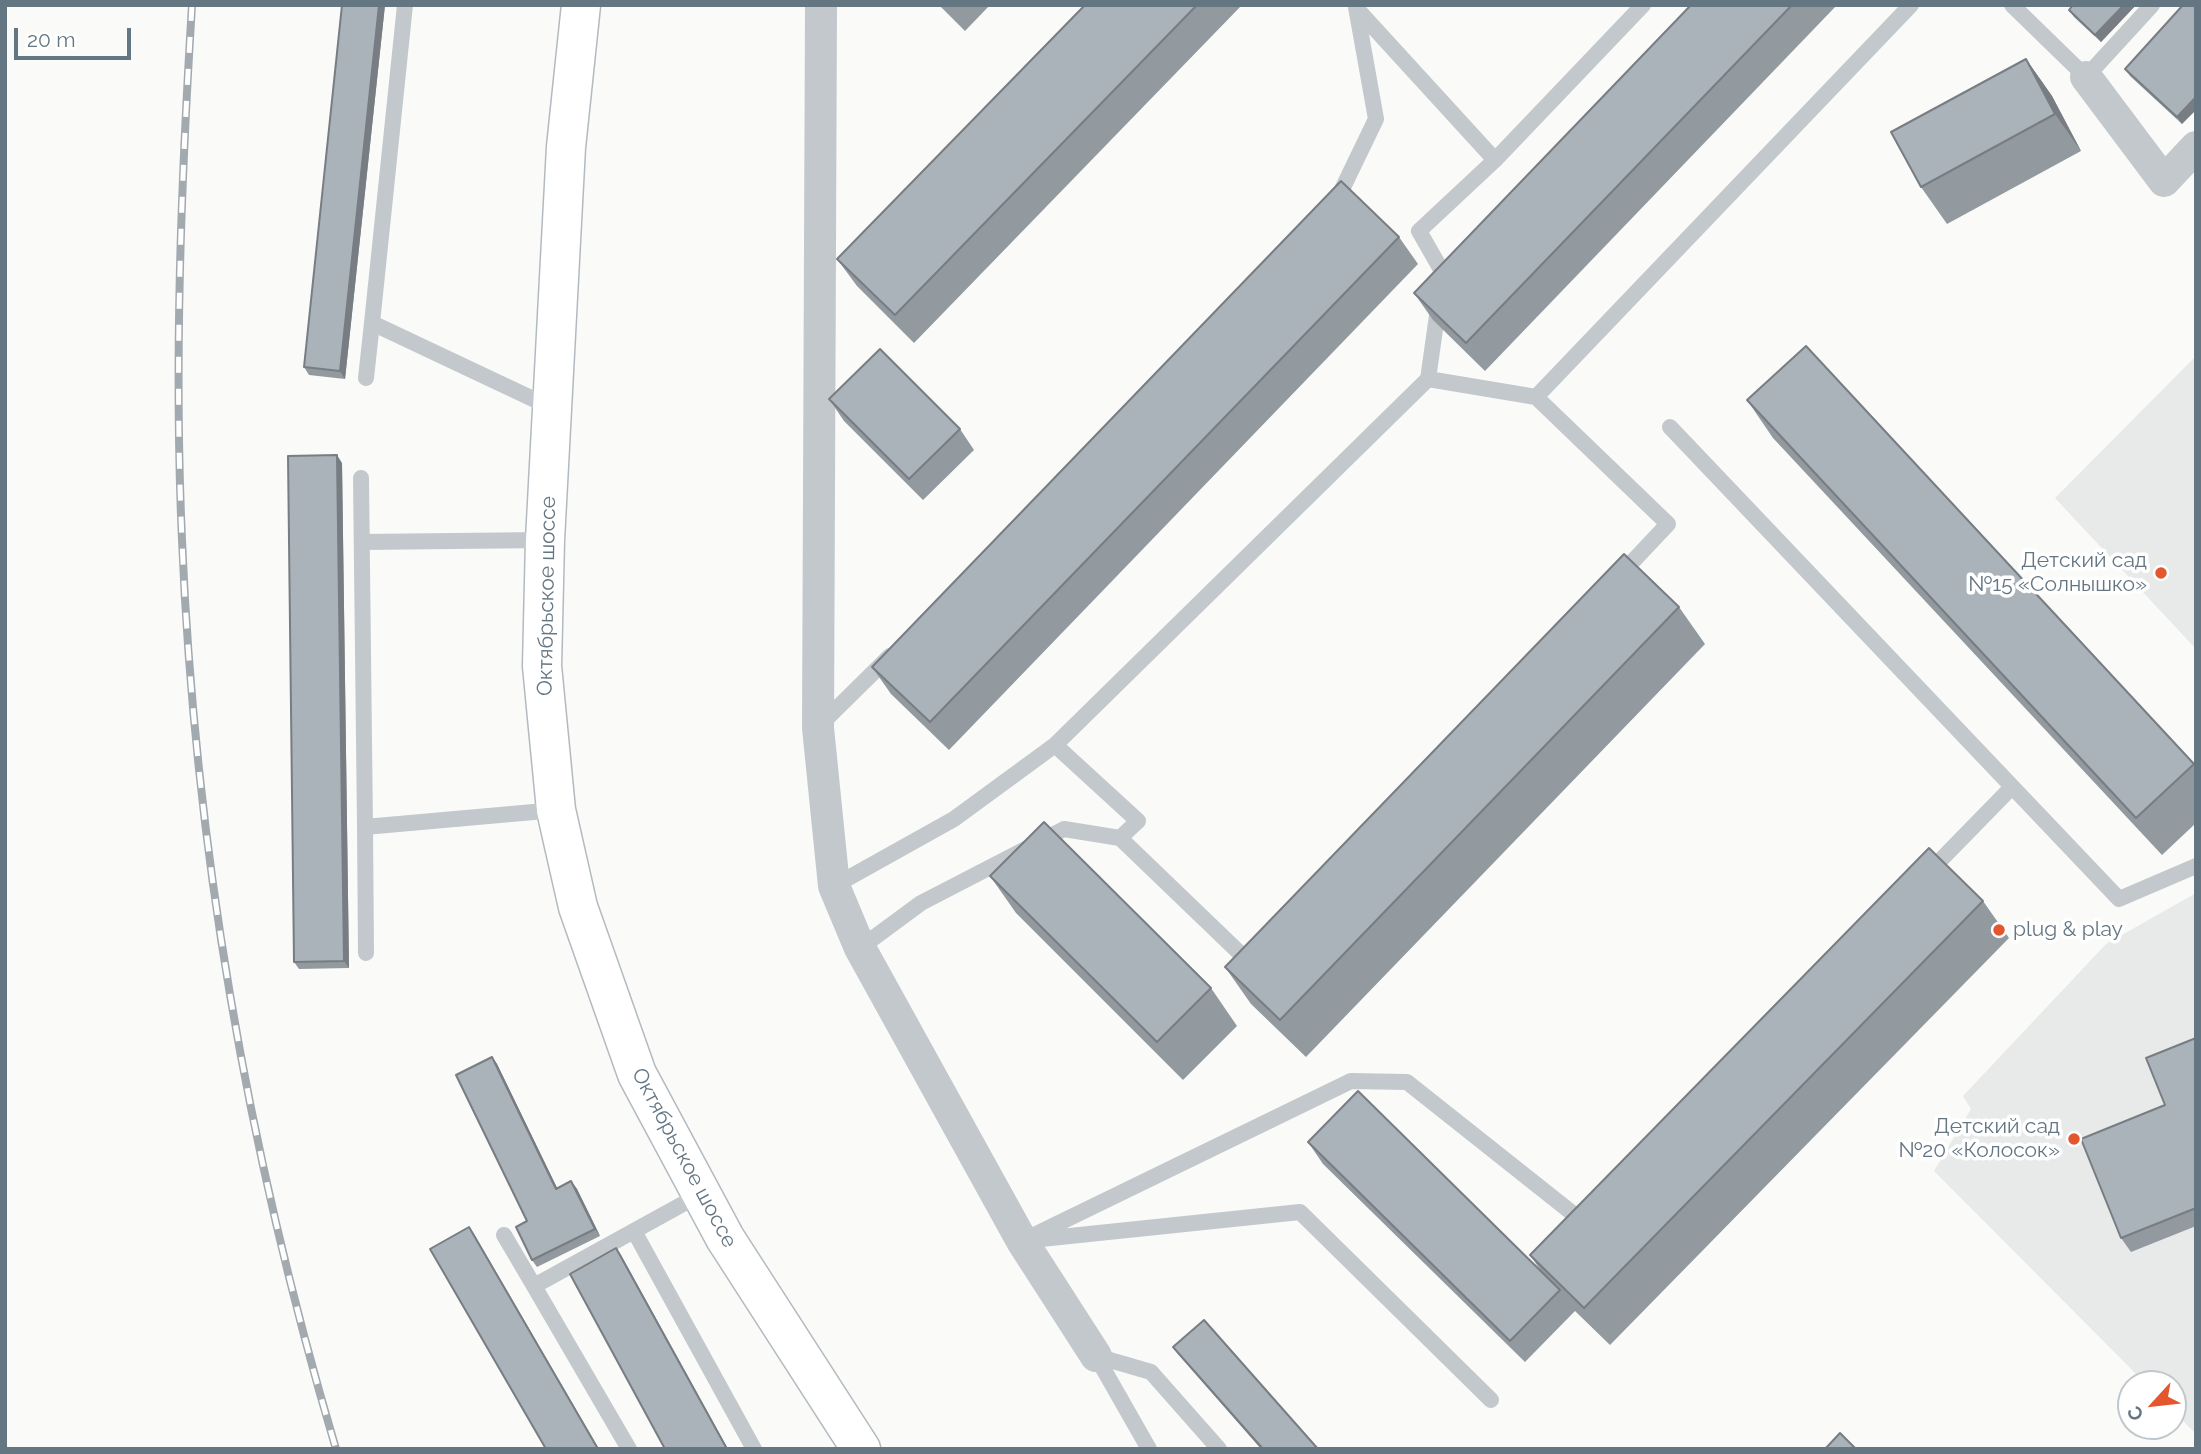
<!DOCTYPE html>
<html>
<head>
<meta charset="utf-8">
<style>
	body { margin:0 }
	#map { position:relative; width:2201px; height:1454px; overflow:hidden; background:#fafaf8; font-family:Raleway,sans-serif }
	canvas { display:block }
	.frame { position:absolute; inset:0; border:7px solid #657683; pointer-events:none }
	.north { position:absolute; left:2117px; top:1370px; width:70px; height:70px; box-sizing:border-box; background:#fff; border:2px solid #c1c8cd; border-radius:50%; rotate:243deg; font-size:19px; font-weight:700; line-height:28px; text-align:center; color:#657683 }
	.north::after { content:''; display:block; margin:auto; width:24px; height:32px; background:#e4572e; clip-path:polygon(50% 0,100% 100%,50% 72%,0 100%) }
	.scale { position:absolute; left:14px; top:28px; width:117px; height:32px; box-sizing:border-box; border:4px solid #657683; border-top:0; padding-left:9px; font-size:21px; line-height:24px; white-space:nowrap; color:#657683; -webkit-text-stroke:5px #fff; paint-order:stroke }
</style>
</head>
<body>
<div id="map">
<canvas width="2201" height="1454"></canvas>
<div class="frame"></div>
<div class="north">С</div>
<div class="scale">20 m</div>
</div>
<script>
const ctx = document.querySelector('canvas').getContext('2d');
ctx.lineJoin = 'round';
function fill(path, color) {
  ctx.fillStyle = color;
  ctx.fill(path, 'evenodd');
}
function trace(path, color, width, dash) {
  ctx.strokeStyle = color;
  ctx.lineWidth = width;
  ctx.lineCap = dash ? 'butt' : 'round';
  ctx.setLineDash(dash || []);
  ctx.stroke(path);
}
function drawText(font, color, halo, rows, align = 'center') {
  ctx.font = font + ' Raleway,sans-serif';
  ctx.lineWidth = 7;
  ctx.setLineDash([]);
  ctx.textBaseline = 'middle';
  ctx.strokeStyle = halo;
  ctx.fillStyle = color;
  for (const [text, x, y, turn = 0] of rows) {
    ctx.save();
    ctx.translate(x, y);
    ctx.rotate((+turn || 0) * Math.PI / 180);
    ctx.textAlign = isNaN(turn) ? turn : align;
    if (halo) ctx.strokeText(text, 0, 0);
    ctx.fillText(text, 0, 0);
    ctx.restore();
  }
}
const built = new Path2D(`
	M2196 356V649L2055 498Z
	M2196 893V1434L2173 1411V1384H2146L1934 1171 1971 1109 1963 1096 2106 944Z`);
const lane = new Path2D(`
	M405 5 372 323 550 407
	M2012 5 2086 77 2152 5
	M1356 8 1495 160
	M1335 204 1376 119 1356 7
	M366 378 372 323
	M1428 379 1536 397
	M1670 427 2119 899 2196 866
	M361 478 365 827
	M362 542 545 540
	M1619 576 1668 524 1536 397 1911 5
	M819 726 890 656
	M1055 745 1138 821 1120 838
	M1927 874 2011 788
	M834 886 954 819 1055 745 1428 379 1443 273 1419 231 1495 160 1643 5
	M860 948 921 903 1064 829 1120 838 1249 962 1255 956
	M366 953 365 827 556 810
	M634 1231 754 1449
	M504 1235 534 1286
	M1491 1400 1300 1212 1022 1241 1351 1081 1407 1082 1586 1224
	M629 1449 534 1286 701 1194
	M1149 1449 1096 1356 1151 1372 1219 1449`);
const street = new Path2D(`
	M821 5 818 728 834 886 860 948 1022 1241 1096 1356
	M2086 77 2164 181 2196 147`);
const secondary = new Path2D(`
	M581 5 566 147 545 540 542 666 556 810 578 907 637 1074 725 1238 861 1449`);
const rail = new Path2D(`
	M192 5C181 183 174 362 182 540 195 849 248 1153 336 1449`);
const wall = new Path2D(`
	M342 5H385L345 379 309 375 304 367Z
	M939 5H990L965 31Z
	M1085 5H1242L914 343 857 286 837 259Z
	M1691 5H1837L1485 371 1433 320 1414 293Z
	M2136 5 2101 42 2074 17 2069 10Z
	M2183 5 2182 124 2130 76 2125 69Z
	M2026 59 2052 96 2081 151 1947 224 1921 187Z
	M1399 237 1418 264 949 750 891 694 872 667Z
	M829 399 960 429 974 450 923 500 844 421Z
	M1747 400 2194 764 2196 766V823L2162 855 1773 438Z
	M342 463 349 968 299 969 294 962Z
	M1679 607 1705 644 1306 1057 1251 1004 1225 967Z
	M990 876 1211 988 1237 1026 1183 1080 1016 913Z
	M1983 901 2009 938 1610 1345 1575 1311 1525 1362 1323 1164 1308 1142 1541 1271 1530 1255Z
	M2196 1038V1226L2131 1252 2121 1238 2165 1105Z
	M492 1057 497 1064 557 1188 571 1181 577 1189 600 1236 537 1267 532 1260 527 1221Z
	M1173 1347 1318 1449H1261L1178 1354Z`);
const shadedWall = new Path2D(`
	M379 5H385L345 379 340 371Z
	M2124 5H2136L2101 42 2095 35Z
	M2026 59 2052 96 2081 151 2055 114Z
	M2196 97V110L2182 124 2177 117Z
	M337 455 342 463 349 968 344 961Z
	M492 1057 497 1064 561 1196 556 1189Z
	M571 1181 577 1189 600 1236 595 1229Z
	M469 1227 474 1234 599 1449H598Z
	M616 1248 621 1255 728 1449H727Z`);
const building = new Path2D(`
	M342 5H379L340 371 304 367Z
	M1085 5H1197L895 315 837 259Z
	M1691 5H1792L1466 343 1414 293Z
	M2073 5H2124L2095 35 2069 10Z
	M2183 5H2196V97L2177 117 2125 69Z
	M2026 59 2055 114 1921 187 1891 132Z
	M1341 181 1399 237 930 722 872 667Z
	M1806 346 2194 764 2136 818 1747 400Z
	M880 349 960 429 909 479 829 399Z
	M337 455 344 961 294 962 288 456Z
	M1624 554 1679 607 1280 1020 1225 967Z
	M1044 822 1211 988 1157 1042 990 876Z
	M1929 848 1983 901 1584 1308 1530 1255Z
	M2196 1038V1208L2121 1238 2081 1139 2165 1105 2146 1058Z
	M492 1057 556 1189 571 1181 595 1229 532 1260 516 1227 527 1221 456 1075Z
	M1358 1091 1560 1290 1510 1341 1308 1142Z
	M469 1227 598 1449H546L430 1249Z
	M616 1248 727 1449H665L570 1274Z
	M1204 1320 1318 1449H1263L1173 1347Z
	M1840 1433 1856 1449H1825Z`);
const markers = [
	[2161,573,7,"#e4572e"],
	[1999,930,7,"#e4572e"],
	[2074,1139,7,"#e4572e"]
];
const poiNames = [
	["Детский сад",2147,561],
	["№15 «Солнышко»",2147,585],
	["plug & play",2013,930,"left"],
	["Детский сад",2060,1127],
	["№20 «Колосок»",2060,1151]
];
const streetNames = [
	["Октябрьское шоссе",547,596,-89],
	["Октябрьское шоссе",684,1158,62]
];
fill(built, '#e8e9e9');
trace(secondary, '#b3babf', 41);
trace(lane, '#c3c8cc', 16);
trace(street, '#c3c8cc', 32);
trace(secondary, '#fff', 38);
trace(rail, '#a2aab0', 8);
trace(rail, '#fff', 5, [16]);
fill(wall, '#929a9f');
fill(shadedWall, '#777d82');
fill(building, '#aab3b9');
trace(building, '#777d82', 2);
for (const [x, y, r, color] of markers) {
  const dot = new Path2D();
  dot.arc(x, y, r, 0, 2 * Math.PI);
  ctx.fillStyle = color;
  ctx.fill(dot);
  trace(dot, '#fff', 2.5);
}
drawText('21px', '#657683', '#fff', poiNames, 'right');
drawText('21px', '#657683', '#fff', streetNames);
</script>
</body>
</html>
